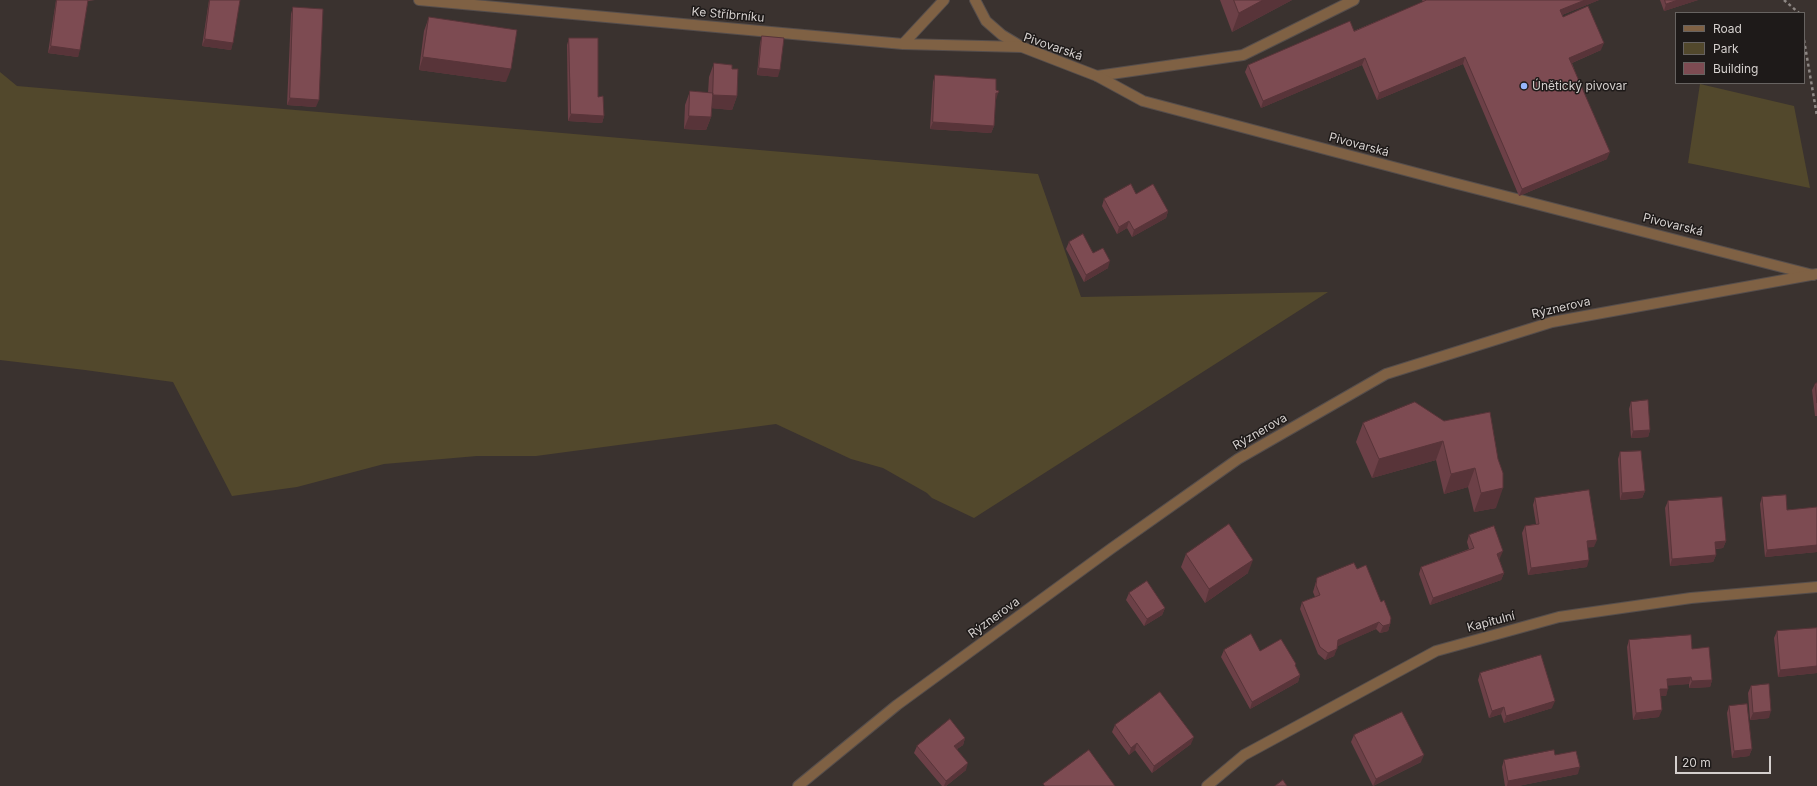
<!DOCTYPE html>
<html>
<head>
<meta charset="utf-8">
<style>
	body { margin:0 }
	#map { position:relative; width:1817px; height:786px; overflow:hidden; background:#3a322f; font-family:Inter,sans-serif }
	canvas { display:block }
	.legend { position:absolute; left:1675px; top:12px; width:130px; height:72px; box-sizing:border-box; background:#1e1a19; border:1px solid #676361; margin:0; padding:5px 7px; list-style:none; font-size:12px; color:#d5d0ce }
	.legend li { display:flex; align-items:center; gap:8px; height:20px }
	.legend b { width:20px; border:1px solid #676361 }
	.scale { position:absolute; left:1675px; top:756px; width:96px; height:18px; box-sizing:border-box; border:2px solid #d5d0ce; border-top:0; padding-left:5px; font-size:12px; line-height:14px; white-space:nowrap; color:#d5d0ce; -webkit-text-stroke:3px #1e1a19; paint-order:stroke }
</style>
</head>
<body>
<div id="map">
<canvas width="1817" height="786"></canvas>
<ul class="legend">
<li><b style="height:5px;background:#7f6144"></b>Road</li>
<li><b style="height:11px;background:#52482c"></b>Park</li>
<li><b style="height:11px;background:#7d4b52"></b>Building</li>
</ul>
<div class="scale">20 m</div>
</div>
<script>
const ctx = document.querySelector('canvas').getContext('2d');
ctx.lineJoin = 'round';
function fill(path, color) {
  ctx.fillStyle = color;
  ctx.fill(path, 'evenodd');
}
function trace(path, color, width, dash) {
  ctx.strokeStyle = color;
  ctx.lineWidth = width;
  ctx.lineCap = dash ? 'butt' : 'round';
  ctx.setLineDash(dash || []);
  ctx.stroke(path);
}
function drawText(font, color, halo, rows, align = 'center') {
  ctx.font = font + ' Inter,sans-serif';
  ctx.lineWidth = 3;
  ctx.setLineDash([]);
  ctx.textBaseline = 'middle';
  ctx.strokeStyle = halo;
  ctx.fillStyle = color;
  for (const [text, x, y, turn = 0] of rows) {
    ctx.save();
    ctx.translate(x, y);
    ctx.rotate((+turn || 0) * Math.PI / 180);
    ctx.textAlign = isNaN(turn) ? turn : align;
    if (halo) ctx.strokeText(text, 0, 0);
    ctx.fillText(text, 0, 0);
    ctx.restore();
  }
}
const green = new Path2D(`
	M0 72 17 86 1038 174 1081 297 1328 292 974 518 932 498 927 493 883 468 851 459 776 424 536 456H477L384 464 297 487 232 496 173 382 85 370 0 360Z
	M1700 84 1794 106 1810 188 1688 163Z`);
const path = new Path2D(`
	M1784 0 1799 13
	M1804 40 1817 116`);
const service = new Path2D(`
	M975 0 986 21 1002 35 1022 47
	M1097 76 1243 55 1354 0`);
const minor = new Path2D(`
	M419 0 903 44 1022 47 1097 76 1143 101 1450 182 1813 275
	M903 44 944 0
	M1207 786 1244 755 1436 651 1559 617 1691 598 1817 587`);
const tertiary = new Path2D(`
	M798 786 897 705 1112 548 1238 459 1386 374 1552 322 1817 274`);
const wall = new Path2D(`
	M56 0H95L88 1 78 57 48 53Z
	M209 0H240L231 50 202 46Z
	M1220 0H1292L1232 32Z
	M1422 0H1599L1562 15 1563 17 1601 50 1572 63 1607 159 1519 196 1463 64 1377 100 1362 65 1261 108 1245 72 1248 65 1354 31 1423 2Z
	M1660 0H1698L1664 11Z
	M293 7 316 107 287 105 291 14Z
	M429 17 506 82 419 70 424 31Z
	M762 36 778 77 757 75 760 43Z
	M569 38 598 97 604 116 602 123 568 121 567 45Z
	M714 63 732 69 737 96 732 110 712 108 711 117 706 130 684 129 685 105 690 91 708 93 709 77Z
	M935 75 996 100H995L994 126 991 133 930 129 933 82Z
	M1136 194 1168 211 1166 218 1132 237 1127 228 1117 234 1102 206 1104 199Z
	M1069 242 1108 268 1084 282 1066 249Z
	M1817 383V416H1815L1812 390 1815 384Z
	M1631 402 1650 430 1648 437 1631 438 1629 409Z
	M1490 412 1496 508 1474 512 1468 487 1444 494 1436 460 1372 478 1356 442 1363 423 1444 421Z
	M1620 452 1645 491 1642 498 1620 500 1618 459Z
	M1762 497 1787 510 1817 507V552L1765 557 1760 504Z
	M1535 498 1594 547H1588L1587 567 1528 575 1522 533 1525 526 1536 524 1533 505Z
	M1668 501 1726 541 1723 548 1716 549V555L1713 562 1670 566 1665 508Z
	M1469 535 1500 558 1499 559 1504 573 1501 580 1430 605 1419 574 1421 567 1469 549 1467 542Z
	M1186 554 1248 573 1205 603 1181 567Z
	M1357 569 1390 624 1388 631 1380 633 1376 629 1337 646 1334 656 1325 660 1318 654 1300 609 1302 602 1315 597 1313 592 1317 578Z
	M1129 593 1165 608 1162 615 1144 626 1126 600Z
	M1817 628V673L1778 677 1774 638 1777 631Z
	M1629 640 1692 649 1712 680 1710 687 1689 688V684L1668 685 1666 696H1660L1659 717 1633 720 1627 647Z
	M1224 650 1260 651 1296 664 1295 666 1300 675 1298 682 1250 709 1221 657Z
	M1480 673 1552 708 1504 723 1501 714 1489 718 1478 680Z
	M1751 686 1769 718 1750 720 1748 693Z
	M1729 706 1752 749 1749 756 1732 758 1727 713Z
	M1115 725 1191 744 1152 773 1135 750 1129 755 1112 732Z
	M1354 735 1421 762 1373 786 1351 742Z
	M965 738 963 745 957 749 966 770 946 786H942L914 753 917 746Z
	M1555 755 1578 774 1518 786H1505L1502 767 1504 760Z`);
const shadedWall = new Path2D(`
	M1263 0H1292L1232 32 1239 13Z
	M1585 0H1599L1557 17 1560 10Z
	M1678 0H1698L1664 11 1666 4Z
	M205 39 233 43 231 50 202 46Z
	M1604 43 1601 50 1567 65 1569 58Z
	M51 46 80 50 78 57 48 53Z
	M423 57 511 69 506 82 419 70Z
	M1465 57 1463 64 1377 100 1379 93Z
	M1365 58 1362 65 1261 108 1263 101Z
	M759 68 780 70 778 77 757 75Z
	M996 93H998L996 100H993Z
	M713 95 737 96 732 110 708 108Z
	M290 98 319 100 316 107 287 105Z
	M571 114 604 116 602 123 568 121Z
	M689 116 711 117 706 130 684 129Z
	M933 122 994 126 991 133 930 129Z
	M1610 152 1607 159 1519 196 1522 189Z
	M1168 211 1166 218 1132 237 1134 230Z
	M1129 221 1127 228 1117 234 1119 227Z
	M1110 261 1108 268 1084 282 1086 275Z
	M1650 430 1648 437 1631 438 1633 431Z
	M1443 441 1436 460 1372 478 1379 459Z
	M1475 468 1468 487 1444 494 1451 474Z
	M1503 488 1496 508 1474 512 1481 493Z
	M1645 491 1642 498 1620 500 1622 493Z
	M1597 540 1594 547 1584 548 1587 541Z
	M1726 541 1723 548 1712 549 1715 542Z
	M1817 545V552L1765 557 1767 550Z
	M1503 551 1500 558 1494 561 1497 554Z
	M1716 555 1713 562 1670 566 1672 559Z
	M1253 560 1248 573 1205 603 1209 589Z
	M1589 560 1587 567 1528 575 1531 568Z
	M1504 573 1501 580 1430 605 1433 598Z
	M1165 608 1162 615 1144 626 1147 619Z
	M1379 622 1376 629 1336 647 1338 640Z
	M1390 624 1388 631 1380 633 1383 626Z
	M1337 649 1334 656 1325 660 1328 653Z
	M1817 666V673L1778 677 1780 670Z
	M1300 675 1298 682 1250 709 1252 702Z
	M1691 677 1689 684 1665 686 1667 679Z
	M1712 680 1710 687 1689 688 1692 681Z
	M1660 689H1668L1666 696H1657Z
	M1555 701 1552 708 1504 723 1506 716Z
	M1504 707 1501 714 1489 718 1492 711Z
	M1662 710 1659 717 1633 720 1636 713Z
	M1771 711 1769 718 1750 720 1753 713Z
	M1194 737 1191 744 1152 773 1154 766Z
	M965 738 963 745 951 753 954 746Z
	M1137 743 1135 750 1129 755 1131 748Z
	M1752 749 1749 756 1732 758 1734 751Z
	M1424 755 1421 762 1373 786 1376 779Z
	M968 763 966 770 946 786H944L946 781Z
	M1580 767 1578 774 1518 786H1507L1508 781Z`);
const building = new Path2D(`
	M57 0H88L80 50 51 46Z
	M210 0H240L233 43 205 39Z
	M1234 0H1263L1239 13Z
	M1427 0H1585L1560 10 1563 17 1588 6 1604 43 1569 58 1610 152 1522 189 1465 57 1379 93 1365 58 1263 101 1248 65 1350 21 1354 31Z
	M1665 0H1678L1666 4Z
	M293 7 323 9 319 100 290 98Z
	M429 17 517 30 511 69 423 57Z
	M762 36 784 38 780 70 759 68Z
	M569 38H598V97L603 96 604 116 571 114Z
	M714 63 732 65V69H738L737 96 713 95Z
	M935 75 996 79V90L999 91 998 93H996L994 126 933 122Z
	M690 91 713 93 711 117 689 116Z
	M1131 184 1136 194 1153 184 1168 211 1134 230 1129 221 1119 227 1104 199Z
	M1083 234 1093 253 1103 248 1110 261 1086 275 1069 242Z
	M1817 383V403L1815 384Z
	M1648 400 1650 430 1633 431 1631 402Z
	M1415 402 1444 421 1490 412 1498 459 1503 473V488L1481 493 1475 468 1451 474 1443 441 1379 459 1363 423Z
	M1641 451 1645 491 1622 493 1620 452Z
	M1589 490 1597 540 1587 541 1589 560 1531 568 1525 526 1539 524 1535 498Z
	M1786 495 1787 510 1817 507V545L1767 550 1762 497Z
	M1722 497 1726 541 1715 542 1716 555 1672 559 1668 501Z
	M1229 524 1253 560 1209 589 1186 554Z
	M1494 526 1503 551 1497 554 1504 573 1433 598 1421 567 1474 548 1469 535Z
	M1354 563 1357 569 1366 565 1381 602 1384 600 1391 618 1390 624 1383 626 1379 622 1338 640 1337 649 1328 653 1320 647 1302 602 1320 595 1316 585 1317 578Z
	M1147 581 1165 608 1147 619 1129 593Z
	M1817 628V666L1780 670 1777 631Z
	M1251 634 1260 651 1281 639 1296 664 1295 665 1300 675 1252 702 1224 650Z
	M1691 635 1692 649 1709 647 1712 680 1692 681 1691 677 1667 679 1668 689H1660L1662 710 1636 713 1629 640Z
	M1541 655 1555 701 1506 716 1504 707 1492 711 1480 673Z
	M1769 684 1771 711 1753 713 1751 686Z
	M1160 692 1194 737 1154 766 1137 743 1131 748 1115 725Z
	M1747 704 1752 749 1734 751 1729 706Z
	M1402 712 1424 755 1376 779 1354 735Z
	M950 719 965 738 954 746 968 763 946 781 917 746Z
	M1089 750 1115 786H1045L1043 784Z
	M1554 750 1555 755 1576 751 1580 767 1508 781 1504 760Z
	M1283 780 1287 786H1275Z`);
const markers = [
	[1524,86,4,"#97b6fd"]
];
const streetNames = [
	["Ke Stříbrníku",728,15,5],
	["Pivovarská",1053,47,19],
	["Pivovarská",1359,145,15],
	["Pivovarská",1673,225,14],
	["Rýznerova",1561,308,-13],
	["Rýznerova",1260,432,-30],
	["Rýznerova",994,618,-36],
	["Kapitulní",1491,622,-15]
];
const poiNames = [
	["Únětický pivovar",1532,86]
];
fill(green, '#52482c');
trace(service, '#564e4c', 12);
trace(minor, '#564e4c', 12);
trace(tertiary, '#564e4c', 12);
trace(path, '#8d8784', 2.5, [3, 3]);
trace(service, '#7f6144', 10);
trace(minor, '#7f6144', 10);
trace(tertiary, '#7f6144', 10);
fill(wall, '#6c4047');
fill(shadedWall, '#583439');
fill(building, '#7d4b52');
trace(building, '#583439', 1);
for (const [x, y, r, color] of markers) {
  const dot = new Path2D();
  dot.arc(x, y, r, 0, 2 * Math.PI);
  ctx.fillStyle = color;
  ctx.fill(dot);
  trace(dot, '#1e1a19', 1.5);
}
drawText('12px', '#d5d0ce', '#1e1a19', streetNames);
drawText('12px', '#d5d0ce', '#1e1a19', poiNames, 'left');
</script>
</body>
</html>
